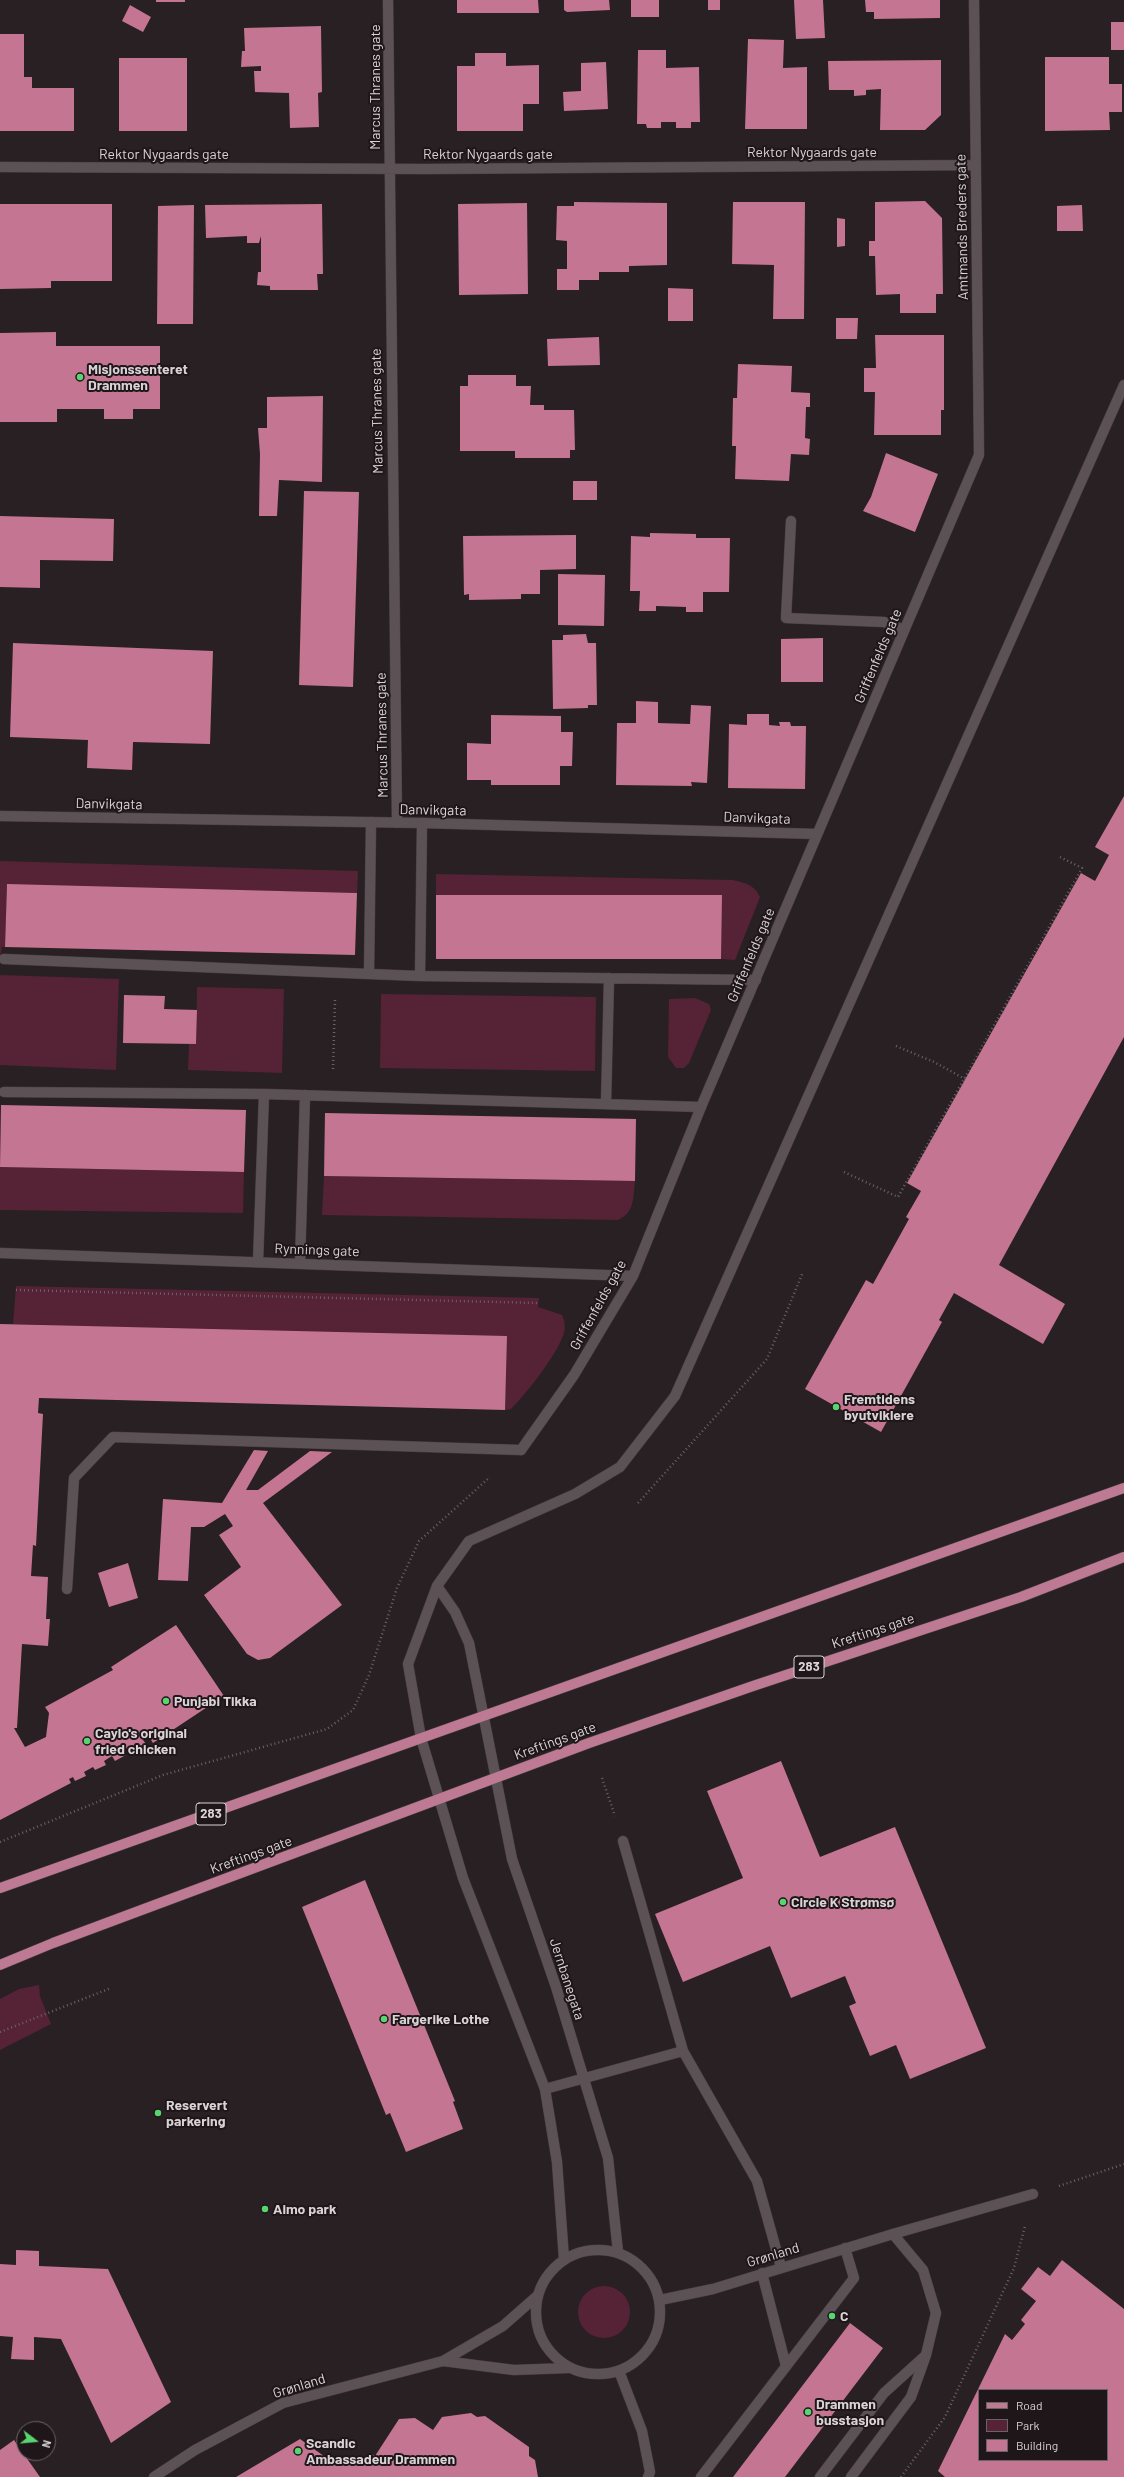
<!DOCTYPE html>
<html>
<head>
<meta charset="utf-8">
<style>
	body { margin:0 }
	#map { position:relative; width:1124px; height:2477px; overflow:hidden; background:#292023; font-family:Barlow,sans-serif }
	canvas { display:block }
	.legend { position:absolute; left:978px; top:2389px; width:130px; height:72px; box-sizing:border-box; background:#1f1619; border:1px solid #6a6264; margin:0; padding:5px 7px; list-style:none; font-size:12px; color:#dad3d5 }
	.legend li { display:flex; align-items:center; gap:8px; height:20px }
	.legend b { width:20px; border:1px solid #6a6264 }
	.north { position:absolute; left:16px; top:2421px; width:40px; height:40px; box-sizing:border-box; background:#1f1619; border:1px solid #6a6264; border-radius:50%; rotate:106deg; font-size:11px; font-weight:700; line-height:16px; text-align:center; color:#dad3d5 }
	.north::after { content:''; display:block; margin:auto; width:14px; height:18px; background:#58d570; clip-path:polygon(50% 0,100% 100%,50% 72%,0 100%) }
</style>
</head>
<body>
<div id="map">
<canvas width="1124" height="2477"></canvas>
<ul class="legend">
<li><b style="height:5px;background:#bd7a92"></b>Road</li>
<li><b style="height:11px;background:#552236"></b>Park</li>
<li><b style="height:11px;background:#c37591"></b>Building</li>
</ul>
<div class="north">N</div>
</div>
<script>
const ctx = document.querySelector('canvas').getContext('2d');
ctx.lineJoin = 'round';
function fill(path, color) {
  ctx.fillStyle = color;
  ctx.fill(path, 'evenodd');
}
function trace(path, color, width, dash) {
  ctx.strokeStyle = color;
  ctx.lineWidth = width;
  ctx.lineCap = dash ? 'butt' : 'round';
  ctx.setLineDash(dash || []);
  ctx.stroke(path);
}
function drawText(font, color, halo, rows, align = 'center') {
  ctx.font = font + ' Barlow,sans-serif';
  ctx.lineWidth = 4;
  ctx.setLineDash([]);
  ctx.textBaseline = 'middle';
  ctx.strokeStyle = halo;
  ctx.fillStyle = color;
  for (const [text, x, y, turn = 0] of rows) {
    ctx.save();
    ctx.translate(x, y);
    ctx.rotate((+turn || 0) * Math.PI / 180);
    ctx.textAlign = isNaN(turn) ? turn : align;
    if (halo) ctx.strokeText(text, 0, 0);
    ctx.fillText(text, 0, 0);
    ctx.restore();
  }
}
const green = new Path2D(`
	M0 861 358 871 357 893 7 885 5 947H2L0 957Z
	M436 874 732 880C745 883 754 884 760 897L735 960 721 959V895H436Z
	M0 975 119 979 116 1070 0 1065Z
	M197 987 284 989 282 1073 188 1070 189 1044H196Z
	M381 994 596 997 595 1071 380 1068Z
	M695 998 709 1004 711 1010 689 1063 684 1068H676L668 1057 669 999Z
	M0 1099V1167L244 1172 243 1213 0 1210Z
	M324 1176 635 1181C633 1198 635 1212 618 1220L322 1215Z
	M16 1286 539 1298 538 1307 562 1315C565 1322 566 1328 563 1336 555 1357 527 1393 511 1409L505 1410 50 1325 13 1324Z
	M39 1985 40 1996 51 2024 0 2050V1999L19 1989Z
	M578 2312a26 26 0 1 1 52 0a26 26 0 1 1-52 0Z`);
const building = new Path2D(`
	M156 0H185V2H156Z
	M457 0H538L539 13H457Z
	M564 0H609L610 10 567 12 564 10Z
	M631 0H659V17H631Z
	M708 0H720V10H708Z
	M794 0H823L825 38 796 39Z
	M865 0H940V18L874 19V12H866Z
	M130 5 151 17 143 32 122 21Z
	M1111 22H1124V50H1111Z
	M321 26 322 92 318 93 319 127 290 128 289 93 255 92 254 71H261V66L241 67 242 51H245L244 28Z
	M0 34H24V77H32V88H74V131H0Z
	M748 39 784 40 783 68 807 67V129H745Z
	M638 50H666V68L699 67 700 122H691V128H676V122H661V128H647L646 124H637Z
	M475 53H506V66L539 65V104H523V131H457V66H475Z
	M1045 57H1109V84H1122V112H1109L1110 130 1045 131Z
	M119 58H187V131H119Z
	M941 60V115L925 130H880L881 89 866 90V95L854 96V90H829L828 61Z
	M606 62 608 109 564 111 563 92 581 91V63Z
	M925 201 942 218 943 294H936V313H900V294L876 295 875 256H869V241H875V202Z
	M574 202 667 203V265L629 266V272H599V280H579V290H557V269H567V241L556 240 557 206H574Z
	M733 202H805L804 319H773L774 265 732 264Z
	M527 203 528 294 459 295 458 204Z
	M0 204H112V281H51V288L0 289Z
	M322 204 323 274H317L318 290H270V286L257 285 258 272H261V236L259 243H247V236L206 238 205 205Z
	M194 205 193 324H157L158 206Z
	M1082 205 1083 231H1057V206Z
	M837 218 845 219V246L837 247Z
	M668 288 693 289V321H668Z
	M836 318H858L857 339H836Z
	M56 332V346H160V409H133V419H104V409H57V422H0V333Z
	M875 335H944V410H941V435H874L875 392H864V368H876Z
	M599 337 600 365 548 366 547 339Z
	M738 364 792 366 791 392 810 393V407H806L805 438 810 439 809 455 791 454 789 481 735 479 736 446H732L733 398H737Z
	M468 375H516V386H531L530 405H544V410H574L575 450H570V458H515V451H460V386H468Z
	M323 396 322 482 279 480 277 516H259L260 454 258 428H267V397Z
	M886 453 938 474 915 532 863 511 871 497Z
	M573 481H597V500H573Z
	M304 491 359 492 353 687 299 685Z
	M0 516 114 519 113 561 40 560V588L0 587Z
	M650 533 696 534V538H730L729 592H703V612H686V607L656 606V611H639L640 591H630L631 536 650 537Z
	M576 535V569L540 570V594H521V599L469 600V594L464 595 463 536Z
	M558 574 605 575 604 626 558 625Z
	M586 634 588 643H596L597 705H588V708L553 709 552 640H563V635Z
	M823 638V682H781V639Z
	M13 643 213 651 210 744 133 742 132 770 87 768 88 740 10 737Z
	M636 701 658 702V723L690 724 691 705 711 706 707 783 691 782 692 786 616 785 617 723H636Z
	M747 714H769V725L780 726 779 722H790L791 726H806L805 789 728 788 729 724 747 725Z
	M491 715 561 716V732H573L572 766H560V785H491V780H467V743L491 744Z
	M1124 796V1037L999 1265 1065 1304 1043 1344 954 1293 939 1320 942 1322 881 1432 805 1389 866 1280 873 1284 909 1219 906 1217 921 1191 907 1183 1081 873 1095 881 1109 855 1095 847Z
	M7 884 357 893 355 955 5 947Z
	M436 895H722L721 959H436Z
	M124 995 165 996 164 1009 197 1010 196 1044 123 1043Z
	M1 1105 246 1110 244 1172 0 1167Z
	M325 1113 636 1119 635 1181 324 1176Z
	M0 1324 507 1336 505 1410 39 1398 38 1413 43 1414 36 1546 33 1545 31 1576 48 1577 46 1619H50L48 1646 22 1644 17 1728H14L25 1747 46 1737 49 1713 45 1707 113 1670 111 1667 176 1625 224 1696 153 1743 149 1737 143 1740 146 1744 135 1750 133 1745 123 1750 126 1755 115 1761 112 1756 104 1761 106 1765 95 1770 93 1767 84 1772 86 1776 75 1781 73 1777 69 1779 71 1783 0 1820Z
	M254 1450 268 1451 246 1490H258L310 1451 332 1452 263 1503 342 1605 270 1658 258 1660 247 1654 204 1595 241 1567 219 1535 233 1526 225 1514 204 1527H191L188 1581 158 1580 163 1499 222 1503Z
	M128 1563 138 1598 109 1607 98 1573Z
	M781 1761 820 1857 895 1827 986 2048 910 2079 896 2045 870 2056 849 2006 856 2003 845 1976 791 1998 770 1946 683 1982 655 1914 743 1878 707 1791Z
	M365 1880 455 2101 453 2102 463 2129 406 2152 390 2113 386 2115 302 1907Z
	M16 2250 39 2251V2266L108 2269 171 2402 111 2443 61 2339 34 2337V2360L11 2359 13 2337 0 2336V2264L16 2265Z
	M1062 2260 1124 2309V2477H945L938 2471 1005 2334 1012 2340 1025 2324 1021 2320 1036 2301 1021 2289 1038 2267 1050 2276ZM979 2390H1107V2460H979Z
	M850 2323 883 2348 785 2477H733Z
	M471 2413 477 2417 485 2416 529 2447V2456L535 2460 538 2477H236L300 2439 335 2464 364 2465 372 2454 375 2456 399 2419 415 2418 433 2430 442 2417Z
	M14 2440 40 2477H0V2450Z`);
const path = new Path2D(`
	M896 1046 934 1062 965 1079
	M333 1069 335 1000
	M844 1172 898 1197 1082 868 1060 857
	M16 1290 538 1303
	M638 1503 767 1359 803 1272
	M602 1778 615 1816
	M0 1842 163 1775 327 1729 353 1710 369 1675 397 1588 419 1541 490 1477
	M0 2032 111 1988
	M1059 2186 1124 2164
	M901 2477 945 2417 1014 2268 1025 2226`);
const service = new Path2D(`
	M791 521 786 618 884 622 904 630
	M422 823 420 976 756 980
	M4 959 369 974 371 822
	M369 974 420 976
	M4 1092 264 1094 258 1262
	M264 1094 701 1107
	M606 1104 609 978
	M300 1263 305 1095
	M67 1589 74 1478 113 1437 521 1450
	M623 1841 683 2051 757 2181 781 2267
	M545 2089 683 2051
	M762 2273 786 2366
	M701 2477 854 2278 845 2248
	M820 2477 884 2393 925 2356
	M851 2477 911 2397 926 2355 936 2313 923 2270 893 2234 1033 2194`);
const minor = new Path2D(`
	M388 0 397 823
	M0 167 425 169 976 165
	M0 816 422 823 817 834
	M0 1253 633 1276
	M521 1450 574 1375 633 1276 701 1107 979 455 974 0
	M437 1586 455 1612 469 1643 512 1859 556 1987 608 2158 618 2252
	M536 2312a62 62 0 1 1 124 0a62 62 0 1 1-124 0Z
	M564 2259 557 2162 545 2089 463 1878 421 1738 408 1664 437 1586 469 1541 575 1494 620 1467 675 1396 1124 385
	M660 2300 713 2289 893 2234
	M443 2361 514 2370 568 2368
	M619 2371 642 2431 650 2472 648 2477
	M154 2477 195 2450 283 2403 443 2361 503 2326 537 2296`);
const primary = new Path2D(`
	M0 1888 1124 1488
	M0 1965 53 1943 589 1743 753 1686 1021 1597 1124 1557`);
const markers = [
	[80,377,4,"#58d570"],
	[836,1407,4,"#58d570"],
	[166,1701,4,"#58d570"],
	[87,1741,4,"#58d570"],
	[783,1902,4,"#58d570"],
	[384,2019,4,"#58d570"],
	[158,2113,4,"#58d570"],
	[265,2209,4,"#58d570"],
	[832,2316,4,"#58d570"],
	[808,2412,4,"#58d570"],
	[298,2451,4,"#58d570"]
];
const shields = [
	[809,1667,30],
	[211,1814,30]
];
const shieldNames = [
	["283",809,1667],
	["283",211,1814]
];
const streetNames = [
	["Marcus Thranes gate",375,87,-90],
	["Rektor Nygaards gate",812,152],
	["Rektor Nygaards gate",164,154],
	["Rektor Nygaards gate",488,154],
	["Amtmands Breders gate",962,227,-91],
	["Marcus Thranes gate",377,411,-91],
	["Griffenfelds gate",878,656,-67],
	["Marcus Thranes gate",382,735,-91],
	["Danvikgata",109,804,1],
	["Danvikgata",433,810,1],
	["Danvikgata",757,818,2],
	["Griffenfelds gate",751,955,-67],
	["Rynnings gate",317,1250,2],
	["Griffenfelds gate",598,1305,-61],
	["Kreftings gate",873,1631,-18],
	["Kreftings gate",555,1741,-20],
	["Kreftings gate",251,1855,-20],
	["Jernbanegata",567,1979,72],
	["Grønland",773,2255,-17],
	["Grønland",299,2386,-17]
];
const poiNames = [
	["Misjonssenteret",88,369],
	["Drammen",88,385],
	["Fremtidens",844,1399],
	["byutviklere",844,1415],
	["Punjabi Tikka",174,1701],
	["Caylo's original",95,1733],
	["fried chicken",95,1749],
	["Circle K Strømsø",791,1902],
	["Fargerike Lothe",392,2019],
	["Reservert",166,2105],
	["parkering",166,2121],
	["Aimo park",273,2209],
	["C",840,2316],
	["Drammen",816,2404],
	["busstasjon",816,2420],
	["Scandic",306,2443],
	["Ambassadeur Drammen",306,2459]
];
fill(green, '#552236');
fill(building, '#c37591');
trace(service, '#453e40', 11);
trace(minor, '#453e40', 11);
trace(primary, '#453e40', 11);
trace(path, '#6a6264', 2.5, [1, 3]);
trace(service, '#5c5255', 10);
trace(minor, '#5c5255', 10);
trace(primary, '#bd7a92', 10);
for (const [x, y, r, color] of markers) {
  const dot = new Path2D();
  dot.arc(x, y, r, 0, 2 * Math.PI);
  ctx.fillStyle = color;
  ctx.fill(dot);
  trace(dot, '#1f1619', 1.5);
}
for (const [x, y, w] of shields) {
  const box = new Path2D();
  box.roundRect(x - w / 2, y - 11, w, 22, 3);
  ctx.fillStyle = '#1f1619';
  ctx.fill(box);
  trace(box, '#dad3d5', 1);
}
drawText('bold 13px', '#dad3d5', null, shieldNames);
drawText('14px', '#dad3d5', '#1f1619', streetNames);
drawText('bold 14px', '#dad3d5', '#1f1619', poiNames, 'left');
</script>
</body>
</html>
